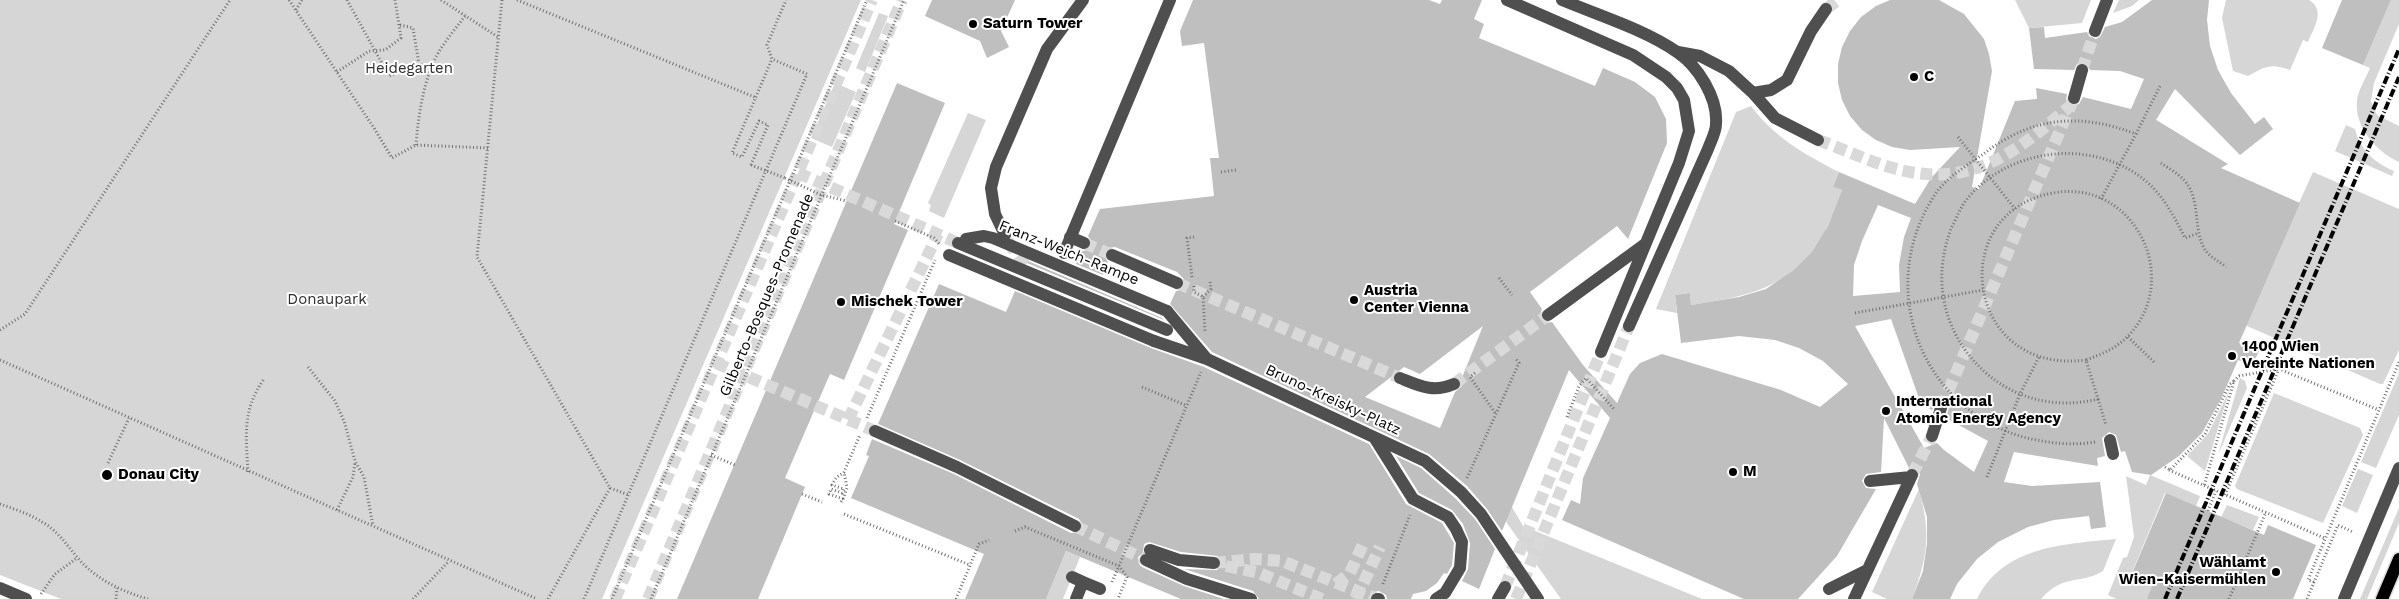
<!DOCTYPE html>
<html>
<head>
<meta charset="utf-8">
<style>
	body { margin:0 }
	canvas { display:block; background:#fff }
</style>
</head>
<body>
<canvas width="2399" height="599"></canvas>
<script>
const ctx = document.querySelector('canvas').getContext('2d');
ctx.lineJoin = 'round';
function fill(path, color) {
  ctx.fillStyle = color;
  ctx.fill(path, 'evenodd');
}
function trace(path, color, width, dash) {
  ctx.strokeStyle = color;
  ctx.lineWidth = width;
  ctx.lineCap = dash ? 'butt' : 'round';
  ctx.setLineDash(dash || []);
  ctx.stroke(path);
}
function drawText(font, color, halo, rows, align = 'center') {
  ctx.font = font + ' "Work Sans",sans-serif';
  ctx.lineWidth = 4;
  ctx.setLineDash([]);
  ctx.textBaseline = 'middle';
  ctx.strokeStyle = halo;
  ctx.fillStyle = color;
  for (const [text, x, y, turn = 0] of rows) {
    ctx.save();
    ctx.translate(x, y);
    ctx.rotate((+turn || 0) * Math.PI / 180);
    ctx.textAlign = isNaN(turn) ? turn : align;
    if (halo) ctx.strokeText(text, 0, 0);
    ctx.fillText(text, 0, 0);
    ctx.restore();
  }
}
const green = new Path2D(`
	M0 0H861L602 599H61L0 575Z
	M2015 0H2091L2082 23 2029 28Z
	M2119 0H2139L2132 6 2113 13Z
	M2226 0H2309C2326 10 2314 28 2308 42L2303 40 2290 70C2270 63 2266 66 2248 76L2233 71 2222 18Z
	M2391 0H2399V24L2374 83 2371 101 2377 115 2399 126V162C2377 152 2354 127 2357 101 2358 90 2366 78 2370 68L2363 65Z
	M879 13 888 16 865 72 856 68Z
	M835 83 856 92 832 147 811 138Z
	M1751 106C1775 138 1804 154 1839 172L1833 187 1842 190C1834 211 1826 235 1812 253 1781 291 1736 298 1691 305L1690 293 1675 295 1677 313 1656 309 1736 112Z
	M968 113 986 120 944 218 929 211 931 205 928 203Z
	M2156 120 2186 138 2211 164 2299 203 2313 172 2399 209V350L2383 384H2380L2194 303 2197 225Z
	M2346 125 2355 129C2360 150 2375 163 2394 171L2392 176 2335 151Z
	M2399 373V415L2376 468 2361 462Z
	M2240 378 2245 381 2247 388 2218 455Z
	M2230 389 2205 471 2187 456 2208 434Z
	M2274 393 2360 428 2363 435 2323 523 2237 489 2235 486Z
	M2358 469 2373 475 2357 513 2342 506Z
	M2150 475 2200 496 2196 506 2165 493 2130 577 2163 592 2161 599H2116L2108 595 2123 558 2127 557 2134 537 2126 476 2146 485Z
	M1919 489C1931 534 1928 556 1912 599H1887L1872 592Z
	M1494 505 1512 507 1523 526 1702 599H1561Z
	M2227 505 2259 517 2253 530 2221 517Z
	M2399 508V523L2367 599H2360Z
	M2116 539 2103 571C2080 585 2064 573 2041 599H1977C2003 546 2065 544 2116 539Z
	M1066 551 1080 557 1063 599H1046Z`);
const building = new Path2D(`
	M932 0H1015L1001 31 1009 47 987 58 980 41 925 16Z
	M1193 0H1429L1440 4 1442 0H1482L1474 19 1484 24 1479 38 1595 86 1603 68 1635 82 1655 97 1666 119 1667 143 1628 239 1617 226 1530 292 1542 309 1540 315 1542 320 1545 323 1552 322 1583 365 1617 403 1630 374 1640 363 1662 354 1781 390 1820 407 1848 384 1823 361 1799 348 1775 340 1739 336 1681 343 1675 295 1690 293 1691 305 1739 297 1766 289 1794 270 1812 252 1828 226 1842 190 1833 187 1839 172 1915 204 1931 178 1960 147 1910 150 1892 147 1876 140 1862 130 1850 116 1842 100 1838 83V64L1842 47 1850 31 1861 17 1876 6 1890 0H1939L1964 14 1984 39 1989 54 1992 71 1972 187 1979 189 2015 101 2037 99 2036 88 2067 94 2066 100 2072 106 2079 104 2083 97 2131 109 2144 79 2120 71 2090 70 2088 65 2084 62 2077 64 2074 70 2034 69 2029 28 2044 27 2045 38 2087 32 2089 36 2096 39 2100 37 2105 27 2122 22 2152 0H2209L2207 20 2210 46 2218 70 2231 93 2255 124 2264 117 2273 129 2240 155 2175 89 2156 120 2228 164 2221 168 2300 203 2239 343 2259 351 2252 366 2238 360 2221 399 2202 433 2179 456 2151 475 2132 472 2125 451 2121 452 2116 435 2109 432 2102 438 2105 456 2097 458 2098 466 2014 452 2004 482 2032 486 2100 482 2106 527 2091 529 2089 516 2054 520 2028 527 1998 542 1977 559 1957 584 1950 599H1912L1923 571 1927 543V517L1917 484 1920 474 1916 468H1909L1884 418 1881 472 1866 474 1862 481 1866 488 1876 489 1837 556 1798 599H1744L1562 520 1571 500 1580 504 1583 478 1610 418 1569 370 1502 531 1487 509 1467 486 1429 454 1212 352 1170 304 1176 291 1181 290 1185 286 1184 279 1177 272 1115 247 1108 248 1104 252V256L1108 262 1103 275 1076 264 1082 251 1088 250 1091 247 1092 242 1088 236 1100 209 1214 196 1210 158H1219L1204 43 1182 46 1180 31ZM1878 205 1911 218 1904 237 1899 265 1900 292 1853 296 1854 265 1862 241ZM1891 319 1921 404 1932 410 1936 402 1944 400 1949 407 1946 418 1988 441 1974 472 1944 450 1937 443 1924 448 1855 326ZM1483 326 1461 380 1462 386 1455 392 1440 428 1365 397 1404 367 1420 374Z
	M2342 0H2391L2363 65 2322 48Z
	M897 83 945 103 894 224 908 230 844 380 830 374 785 478 805 487 758 599H677Z
	M1028 261 1162 318 1164 320 1027 263Z
	M939 284 1006 312 1015 291 1151 348 1204 367 1369 444 1406 504 1442 523 1454 543 1452 565 1447 574 1444 573 1437 583 1426 591 1413 594 1411 599H1387L1386 595 1379 591 1373 592 1369 599H1259L1253 591 1184 569 1217 570 1222 563 1218 556 1181 552 1149 542 1144 544 1143 553 1138 557 1139 564 1142 567 1184 586 1224 599H1181L1066 551 1046 599H965L984 554 851 498 869 456 866 455 872 439 954 474 1071 533 1080 532 1083 525 1079 519 960 460 878 424Z
	M1396 456 1421 468 1455 498 1475 519 1495 549 1479 589 1462 581 1468 569 1470 543 1463 524 1452 510 1419 493Z
	M2166 493 2264 535 2268 525 2316 545 2293 599H2147L2152 587 2130 578Z`);
const minorTunnel = new Path2D(`
	M1826 9 1838 0
	M2082 70 2095 31
	M1818 140C1846 150 1876 165 1905 171 1976 186 2018 150 2069 107
	M798 173 958 243
	M1008 241 1020 260 1026 265
	M1084 243 1112 255
	M1177 283 1400 378
	M716 363 875 431
	M1454 384 1548 315
	M1941 408 2074 98
	M848 420 938 234
	M1912 475 1932 436
	M1075 526 1146 560
	M1214 563 1254 559 1282 561 1377 599
	M1226 566 1259 573 1322 599
	M1336 584 1350 573 1364 542
	M1505 587 1601 352
	M1356 599 1380 547
	M1516 599 1629 326`);
const majorTunnel = new Path2D(`
	M615 599 872 0
	M648 599 902 0`);
const path = new Path2D(`
	M289 0 374 128 392 158 416 145 488 148
	M347 0 389 76 419 64
	M441 0 498 37
	M502 0 477 257 610 488 629 495
	M517 0 757 98
	M296 10 302 0
	M400 25 413 28 419 64 431 67
	M337 72 369 51 385 50 401 38 395 0
	M1958 137 2015 209
	M416 145C418 119 422 92 431 68 438 49 453 32 465 16
	M2161 163C2168 168 2177 173 2183 179 2201 197 2193 225 2203 246 2208 257 2218 260 2226 267
	M751 165 768 125 759 121 742 157 732 153 772 59
	M1221 172 1236 170
	M785 178 821 195 847 201
	M2101 199 2136 134
	M895 221 934 238 940 245
	M1192 277 1187 238 1194 237
	M1499 278 1512 295
	M1194 286V292L1203 297 1205 332
	M1203 297 1211 289 1210 282
	M1855 313 1983 290
	M0 330 25 314 230 0
	M2128 337 2155 363
	M0 360 537 599
	M2086 360C1965 376 1944 212 2053 193 2133 178 2183 277 2129 335 2117 348 2102 354 2086 360L2098 399C2058 409 2017 400 1986 373 1944 336 1931 281 1951 229 1956 219 1960 208 1967 199 2008 149 2086 139 2138 175 2161 191 2173 214 2185 238L2199 233
	M308 367 335 401 344 421 355 461 364 477 373 526
	M1475 373 1470 377 1496 414
	M2234 381 2239 376 2278 369
	M1142 387 1185 405
	M2098 399 2106 425
	M1567 417 1579 386 1586 378 1614 409
	M867 418 935 260
	M2095 442C2072 446 2049 443 2027 438 1920 410 1875 288 1934 196 1946 177 1968 165 1986 152 2034 116 2081 113 2136 134L2161 84
	M711 455 735 465
	M108 463 129 418
	M2165 467 2170 470 2205 434 2230 384 2234 381 2204 486
	M2169 470 2324 538
	M248 472C246 435 242 410 264 379
	M1987 477 2020 394 2039 357
	M1467 478 1519 363 1516 359
	M802 494 822 502
	M2225 495 2279 369 2379 410
	M843 499 847 488 844 472
	M841 502 843 499 829 494 831 489 842 493 844 489 832 485 836 478 844 472 860 435
	M0 504C14 509 30 514 42 522 57 530 66 544 77 557 95 579 121 591 148 599
	M337 510 353 477 355 462
	M2208 511 2216 491
	M844 514 970 565
	M1015 531 1025 527 1119 566 1127 577 1118 599
	M1112 582 1201 372
	M2314 582 2308 580 2399 362
	M1383 584 1410 515
	M41 594 55 574 77 558
	M116 599 117 588
	M413 599 449 561
	M548 599 610 488
	M584 599 807 74 772 59 767 45 786 0
	M612 599 867 0
	M651 599 904 0
	M956 599 979 544 989 540
	M2229 599 2266 512
	M2307 599 2338 525 2353 532`);
const minor = new Path2D(`
	M1507 0 1633 55 1666 77 1677 88 1684 100 1689 131 1679 163 1601 352
	M1562 0C1598 15 1646 30 1677 52 1698 66 1718 98 1716 124 1716 132 1711 141 1708 149L1629 326
	M2095 31 2107 0
	M1678 52 1700 56 1729 71 1753 93 1775 118 1818 140
	M1753 93 1771 90 1787 80 1811 31 1826 9
	M2074 98 2082 70
	M1005 235 995 214 991 188 996 167 1047 49 1083 0
	M1070 237 1084 243
	M958 243 1167 330
	M1064 253 1170 0
	M1112 255 1177 283
	M1167 311 1207 359
	M1548 315 1645 244
	M1154 341 1207 359 1425 461 1461 492 1481 514 1538 599
	M1400 378C1420 386 1433 393 1454 384
	M875 431 957 467 1075 526
	M1932 436 1941 408
	M1374 437 1413 499 1448 517 1456 529 1462 542 1460 568 1445 593 1436 599
	M2110 440 2113 454
	M1870 481 1911 477
	M1150 550 1179 560 1214 563
	M1146 560 1187 579 1251 599
	M1072 577 1083 582 1076 599
	M1083 582 1100 589
	M0 588 26 599
	M1829 589 1867 570
	M1377 599H1379
	M1498 599 1505 587
	M1854 599 1912 475
	M2344 599 2399 468`);
const major = new Path2D(`
	M2382 599 2399 559`);
const rail = new Path2D(`
	M2165 599 2399 49
	M2177 599 2399 77`);
const pathBridge = new Path2D(`
	M751 165 785 178`);
const minorBridge = new Path2D(`
	M966 239 984 236 993 238 1167 311
	M949 255 1154 341`);
const markers = [
	[973,24,5,"#000"],
	[1914,77,5,"#000"],
	[1354,300,5,"#000"],
	[841,302,5,"#000"],
	[2232,356,5,"#000"],
	[1886,411,5,"#000"],
	[1733,472,5,"#000"],
	[107,475,6,"#000"],
	[2276,572,5,"#000"]
];
const poiNames = [
	["Saturn Tower",983,24],
	["C",1924,77],
	["Austria",1364,291],
	["Center Vienna",1364,308],
	["Mischek Tower",851,302],
	["1400 Wien",2242,347],
	["Vereinte Nationen",2242,364],
	["International",1896,402],
	["Atomic Energy Agency",1896,419],
	["M",1743,472],
	["Donau City",118,475],
	["Wählamt",2266,563,"right"],
	["Wien-Kaisermühlen",2266,580,"right"]
];
const parkNames = [
	["Heidegarten",409,69],
	["Donaupark",327,300]
];
const streetNames = [
	["Franz-Weich-Rampe",1069,253,22],
	["Gilberto-Bosques-Promenade",767,295,-67],
	["Bruno-Kreisky-Platz",1333,400,25]
];
fill(green, '#d6d6d6');
fill(building, '#bfbfbf');
trace(minorTunnel, '#d9d9d9', 12, [12, 6]);
trace(majorTunnel, '#d9d9d9', 12, [12, 6]);
trace(major, '#dbdbdb', 15);
trace(path, '#717171', 3, [1, 2.5]);
trace(minor, '#4f4f4f', 12);
trace(major, '#000', 12);
trace(rail, '#000', 4, [8, 2.5, 1, 2.5]);
trace(pathBridge, '#717171', 3, [1, 2.5]);
trace(minorBridge, '#4f4f4f', 12);
for (const [x, y, r, color] of markers) {
  const dot = new Path2D();
  dot.arc(x, y, r, 0, 2 * Math.PI);
  ctx.fillStyle = color;
  ctx.fill(dot);
  trace(dot, '#fff', 2);
}
drawText('bold 15px', '#000', '#fff', poiNames, 'left');
drawText('15px', '#2d2d2d', '#fff', parkNames);
drawText('15px', '#000', '#fff', streetNames);
</script>
</body>
</html>
